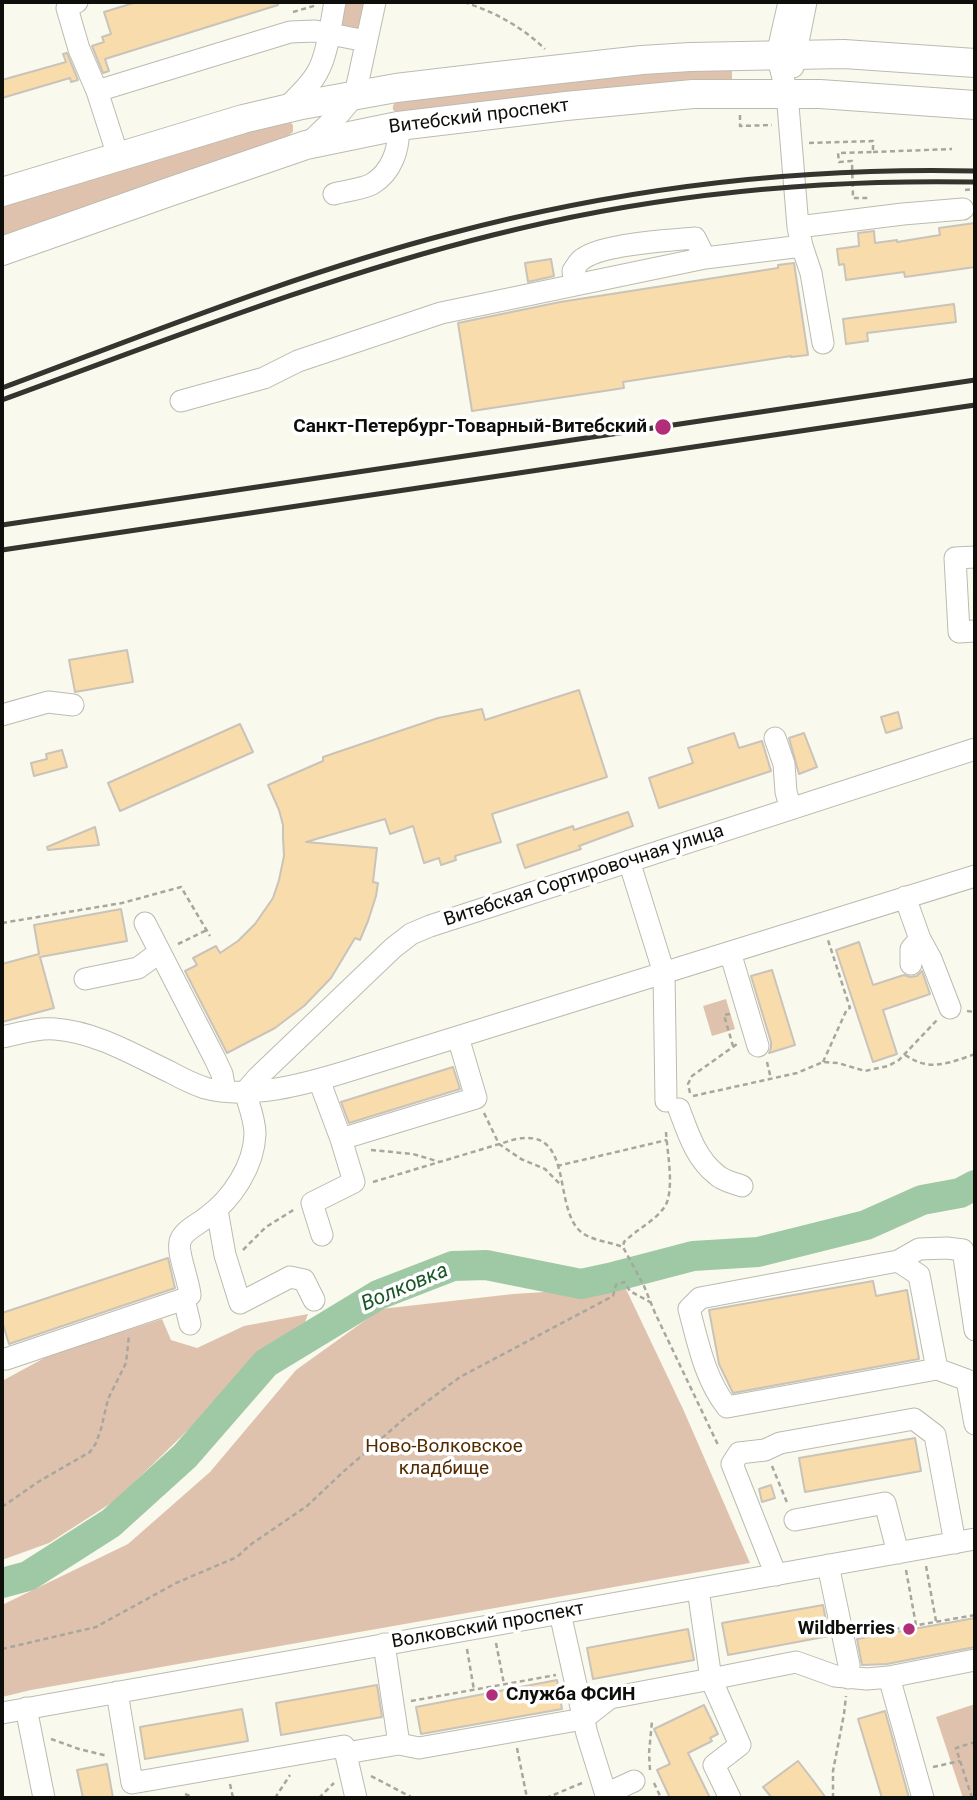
<!DOCTYPE html>
<html>
<head>
<meta charset="utf-8">
<style>
	body { margin:0 }
	#map { position:relative; width:977px; height:1800px; overflow:hidden; background:#faf9ed; font-family:Roboto,sans-serif }
	canvas { display:block }
	.frame { position:absolute; inset:0; border:4px solid #0e0e0a; pointer-events:none }
</style>
</head>
<body>
<div id="map">
<canvas width="977" height="1800"></canvas>
<div class="frame"></div>
</div>
<script>
const ctx = document.querySelector('canvas').getContext('2d');
ctx.lineJoin = 'round';
function fill(path, color) {
  ctx.fillStyle = color;
  ctx.fill(path, 'evenodd');
}
function trace(path, color, width, dash) {
  ctx.strokeStyle = color;
  ctx.lineWidth = width;
  ctx.lineCap = dash ? 'butt' : 'round';
  ctx.setLineDash(dash || []);
  ctx.stroke(path);
}
function drawText(font, color, halo, rows, align = 'center') {
  ctx.font = font + ' Roboto,sans-serif';
  ctx.lineWidth = 7;
  ctx.setLineDash([]);
  ctx.textBaseline = 'middle';
  ctx.strokeStyle = halo;
  ctx.fillStyle = color;
  for (const [text, x, y, turn = 0] of rows) {
    ctx.save();
    ctx.translate(x, y);
    ctx.rotate((+turn || 0) * Math.PI / 180);
    ctx.textAlign = isNaN(turn) ? turn : align;
    if (halo) ctx.strokeText(text, 0, 0);
    ctx.fillText(text, 0, 0);
    ctx.restore();
  }
}
const green = new Path2D(`
	M343 2H366L359 32 338 27Z
	M732 69V80L644 84 399 113 393 110C392 105 394 103 399 101L643 74Z
	M283 121H289L293 125V132L288 136 2 237V206Z
	M726 999 735 1029 712 1036 703 1006Z
	M625 1287 683 1409 750 1563 31 1690 2 1697V1605L128 1544 210 1472 296 1370 381 1309 513 1294Z
	M308 1314 296 1347 247 1382 188 1430 116 1500 49 1543 2 1560V1381L50 1355 162 1319 171 1340 197 1348 244 1326Z
	M975 1704V1798H963L936 1717Z`);
const river = new Path2D(`
	M2 1583 28 1576 111 1523 185 1456 266 1363 378 1295 453 1266 486 1265 581 1284 609 1278 693 1256 758 1252 866 1225 922 1200 960 1193 975 1185`);
const building = new Path2D(`
	M137 2H277L278 5 105 59 109 71 103 73 92 46 104 42 102 37 111 34 104 12Z
	M67 53 78 80 71 82 70 78 2 98V80L66 62 63 54Z
	M975 223V267L905 277 904 272 846 280 844 264 839 265 837 249 859 246 858 233 874 231 875 243 897 240V242L940 235 939 228Z
	M551 259 554 276 528 282 525 263Z
	M794 263 808 355 791 357V356L623 382 624 388 472 411 458 323 560 302 778 268V265Z
	M954 304 956 322 867 333 868 341 846 344 843 319Z
	M127 650 133 682 75 692 69 660Z
	M579 690 607 777 492 814 501 842 455 856 456 860 441 865 439 858 424 863 413 826 390 834 385 819 306 842 377 848 373 882 378 883 376 896 368 921 360 940 355 938 331 978 304 1006 275 1028 227 1053 185 971 197 965 193 958 216 946 220 953 238 941 255 924 273 898 279 880 284 856 283 838V825L279 810 268 785 323 761V757L438 718 482 709 485 720Z
	M898 712 902 728 886 733 881 717Z
	M240 724 253 752 120 811 108 783Z
	M734 733 739 748 762 741 771 771 659 808 649 778 693 763 688 748Z
	M804 733 817 767 799 774 789 738Z
	M62 750 67 767 34 776 31 763 47 759 46 754Z
	M628 812 633 826 579 846 581 849 525 868 517 845 573 826 574 830Z
	M95 827 99 845 48 850 47 847Z
	M121 909 127 941 40 957 54 1008 2 1022V964L39 954 34 925Z
	M859 942 873 985 904 975 910 977 917 976 922 971 930 994 883 1010 897 1054 873 1062 836 950Z
	M772 970 795 1045 769 1053 771 1048V1042L751 976Z
	M453 1067 460 1089 349 1123 341 1102Z
	M168 1258 175 1288 9 1344 2 1321V1313Z
	M873 1281 876 1296 907 1290 919 1359 733 1393 719 1364 709 1310Z
	M915 1438 921 1471 805 1492 799 1458Z
	M771 1485 775 1498 762 1502 759 1489Z
	M823 1605 829 1636 728 1655 722 1623Z
	M975 1618V1647L887 1664 862 1665 857 1639Z
	M688 1629 694 1660 593 1679 587 1648Z
	M557 1680 562 1709 421 1734 416 1707Z
	M377 1685 382 1717 281 1735 276 1703Z
	M704 1705 718 1734 710 1738 712 1741 688 1753 710 1798H670L657 1770 670 1764 654 1729Z
	M242 1709 248 1741 145 1759 140 1727Z
	M885 1711 909 1798H882L858 1719Z
	M798 1761 812 1779 826 1798H772L763 1787Z
	M107 1764 113 1798H83L77 1770Z`);
const path = new Path2D(`
	M464 2C494 12 521 26 545 49
	M293 12 317 5
	M740 115V126L772 125
	M809 143 873 141V152L838 153 839 162 852 161 853 198H869
	M873 152 952 149
	M965 190 975 189
	M2 923 122 903 181 887 210 936
	M178 944 207 930
	M967 1011 975 1012
	M730 1014 724 1015 733 1046
	M905 1055C912 1059 918 1063 926 1064 941 1067 961 1059 975 1054
	M767 1062 771 1079
	M823 1062 847 1009 850 1008 828 940
	M690 1093 688 1084 692 1076 737 1044
	M693 1096 797 1073 823 1062 838 1063 865 1071 888 1066 899 1060 937 1020
	M484 1113 499 1144 521 1159 545 1169 560 1184
	M666 1132C667 1152 676 1194 663 1209 653 1222 636 1230 624 1242L623 1247 644 1286 655 1313 719 1447
	M371 1150 413 1154 440 1162
	M557 1166 667 1140
	M373 1182 516 1139C572 1128 554 1199 577 1228 588 1241 608 1241 623 1247
	M243 1250 266 1227 295 1209
	M772 1466 788 1505
	M2 1507 38 1482 90 1452 96 1443 101 1429 108 1399 126 1363 129 1336
	M926 1566 936 1621
	M906 1570 916 1625
	M861 1635 975 1615
	M496 1643 504 1684
	M2 1649 96 1627 176 1583 237 1557 250 1545 307 1506 343 1472 405 1418 460 1377 613 1296 616 1285 624 1282 630 1291 650 1302
	M467 1649 474 1690
	M411 1701 556 1675
	M51 1739 79 1749 108 1756
	M517 1748 527 1798
	M933 1767 960 1761
	M650 1770 649 1753 652 1721
	M371 1776 413 1798
	M654 1783 661 1798
	M230 1784 233 1798
	M185 1794 195 1798
	M275 1798 290 1775
	M319 1798 334 1783
	M546 1798 582 1783
	M833 1798V1771L844 1714 846 1696
	M972 1798 956 1748 975 1742`);
const minor = new Path2D(`
	M77 2 67 8 79 49 97 91 118 156
	M789 2 777 55 787 93 798 227 802 246 811 273 823 343
	M793 67 806 2
	M97 91 290 32 315 31 366 41
	M286 108C297 97 311 85 318 71 328 54 331 21 335 2
	M308 144 340 113 355 95 375 2
	M334 194C344 191 363 189 372 184 392 172 400 148 398 126
	M798 227 903 214 963 209
	M575 285 573 271C576 267 579 260 584 258 604 244 669 240 695 238L705 258
	M181 401 264 378 298 361 441 313 705 258 802 246
	M975 557 955 558 959 632 975 631
	M2 715 48 702 73 705
	M775 738 784 764 786 792 791 809
	M629 861 664 973 666 1101
	M905 897 920 939 931 959 950 1008
	M145 923 215 1059 222 1074 225 1091
	M730 952 758 1046
	M911 964V949L920 939
	M85 979 138 968 160 952
	M2 1037C18 1034 38 1027 55 1029 96 1032 134 1055 170 1072 181 1078 193 1084 205 1088 248 1100 306 1084 348 1071L975 876
	M319 1080 341 1139 476 1098 458 1037
	M245 1092 258 1077 393 948 411 934 430 926 975 749
	M679 1109C688 1133 696 1159 717 1175 723 1181 734 1183 742 1186
	M217 1210 225 1255 240 1303 290 1277 304 1280 314 1300
	M322 1235 312 1203 354 1182 341 1139
	M898 1261 919 1249 947 1248 963 1250 975 1330
	M184 1299 190 1324
	M6 1359 184 1299 190 1295C189 1281 177 1253 180 1242 182 1231 199 1224 207 1217 232 1199 254 1166 255 1134 255 1120 249 1105 245 1092
	M937 1369 727 1407C705 1379 698 1343 689 1309L700 1298 898 1261 919 1275 937 1369 967 1380 975 1424
	M795 1520 885 1503 898 1553
	M828 1565 849 1665 848 1678
	M776 1575 732 1464 739 1453 765 1450 780 1443 914 1419 935 1435 955 1543
	M698 1589 711 1679 796 1662 835 1676 867 1679 889 1677 975 1660
	M560 1613 587 1734 607 1798
	M384 1644 399 1744
	M889 1677 923 1798
	M117 1692 132 1783 344 1746 356 1798
	M26 1708 44 1798
	M2 1713 975 1539
	M346 1753 399 1744 419 1748 583 1719 610 1698 711 1679 740 1745 714 1765 730 1798
	M606 1794 634 1781`);
const major = new Path2D(`
	M2 192 243 119 302 105 396 88 489 77 642 60 690 57 844 54 975 63
	M2 251 169 192 306 145 398 126 566 106 693 94H820L975 105`);
const rail = new Path2D(`
	M2 388C150 333 298 273 452 233 622 188 799 167 975 171
	M2 400C164 341 325 277 493 235 650 195 814 179 975 182
	M2 525 975 380
	M2 550 975 405`);
const markers = [
	[663,427,9,"#b12e78"],
	[909,1629,7,"#b12e78"],
	[492,1695,7,"#b12e78"]
];
const streetNames = [
	["Витебский проспект",479,117,-7],
	["Витебская Сортировочная улица",584,876,-18],
	["Волковский проспект",488,1626,-10]
];
const poiNames = [
	["Санкт-Петербург-Товарный-Витебский",647,427],
	["Wildberries",895,1629],
	["Служба ФСИН",506,1695,"left"]
];
const parkNames = [
	["Ново-Волковское",444,1447],
	["кладбище",444,1469]
];
const waterNames = [
	["Волковка",405,1288,-23]
];
fill(green, '#dfc2ad');
trace(river, '#9fc9a4', 30);
fill(building, '#f9dcac');
trace(building, '#c9c3b9', 2);
trace(minor, '#bcbbb0', 23);
trace(major, '#bcbbb0', 30);
trace(path, '#a8a79e', 2.5, [5, 3.5]);
trace(minor, '#fff', 21);
trace(major, '#fff', 28);
trace(rail, '#35342f', 5);
for (const [x, y, r, color] of markers) {
  const dot = new Path2D();
  dot.arc(x, y, r, 0, 2 * Math.PI);
  ctx.fillStyle = color;
  ctx.fill(dot);
  trace(dot, '#fff', 2.5);
}
drawText('19px', '#0e0e0a', '#fff', streetNames);
drawText('bold 19px', '#0e0e0a', '#fff', poiNames, 'right');
drawText('19px', '#542b01', '#fff', parkNames);
drawText('italic 21px', '#185627', '#fff', waterNames);
</script>
</body>
</html>
